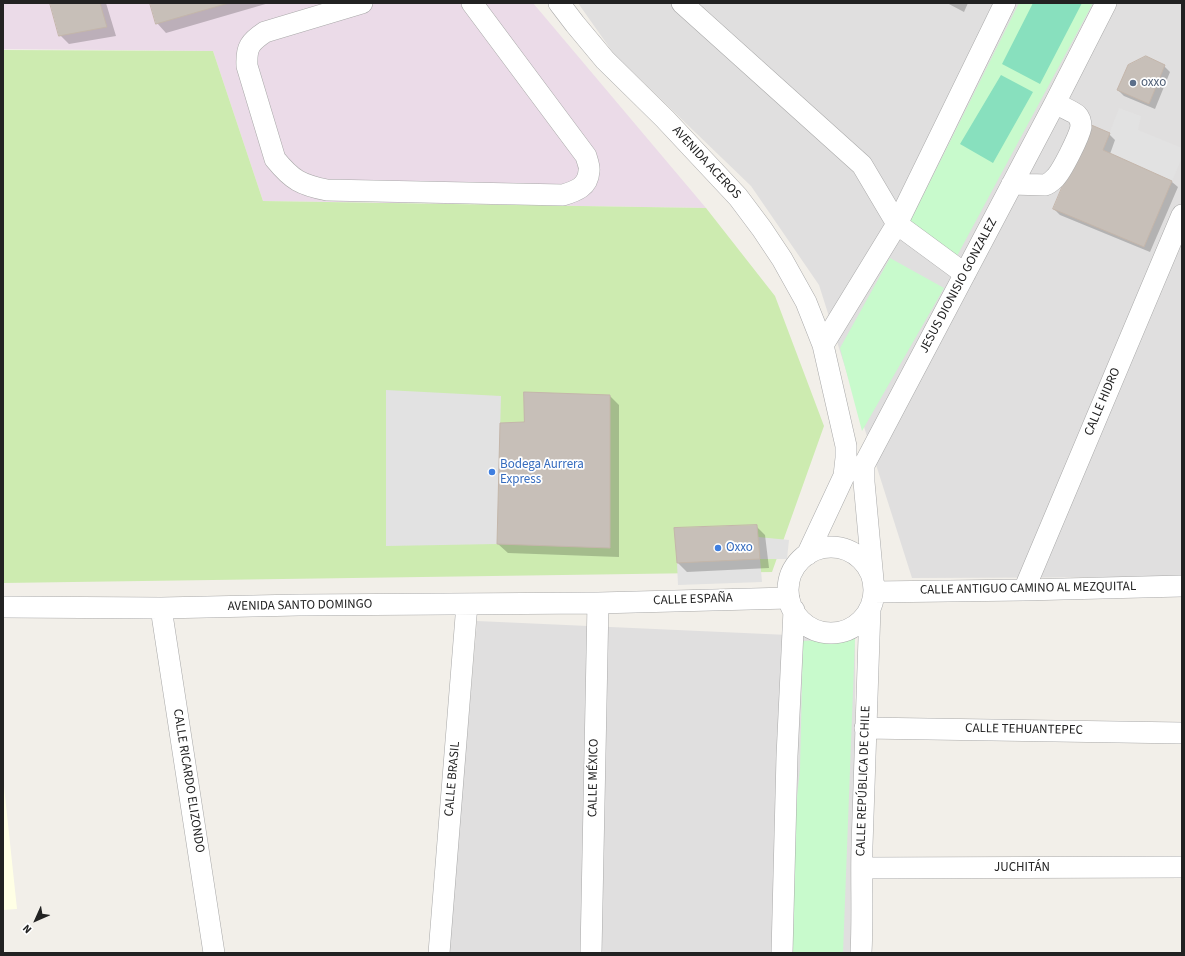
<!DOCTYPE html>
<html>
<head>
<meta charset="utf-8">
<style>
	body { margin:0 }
	#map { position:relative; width:1185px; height:956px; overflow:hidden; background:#f2efe9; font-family:"Source Sans 3",sans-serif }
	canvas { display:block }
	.frame { position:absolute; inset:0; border:4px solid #222; pointer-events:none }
	.north { position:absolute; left:16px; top:900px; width:40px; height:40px; -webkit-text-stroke:3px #fff; paint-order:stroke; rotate:225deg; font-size:11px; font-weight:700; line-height:16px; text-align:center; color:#222 }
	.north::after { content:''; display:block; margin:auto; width:14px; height:18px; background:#222; clip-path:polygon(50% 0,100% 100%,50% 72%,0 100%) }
</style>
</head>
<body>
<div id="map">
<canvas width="1185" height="956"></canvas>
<div class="frame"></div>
<div class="north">N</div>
</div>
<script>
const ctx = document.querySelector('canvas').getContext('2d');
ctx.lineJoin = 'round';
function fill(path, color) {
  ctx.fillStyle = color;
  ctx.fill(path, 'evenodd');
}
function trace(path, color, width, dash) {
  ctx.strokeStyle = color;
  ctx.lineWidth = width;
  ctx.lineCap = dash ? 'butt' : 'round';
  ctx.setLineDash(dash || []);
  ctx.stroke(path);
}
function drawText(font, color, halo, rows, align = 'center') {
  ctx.font = font + ' "Source Sans 3",sans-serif';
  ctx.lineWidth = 3.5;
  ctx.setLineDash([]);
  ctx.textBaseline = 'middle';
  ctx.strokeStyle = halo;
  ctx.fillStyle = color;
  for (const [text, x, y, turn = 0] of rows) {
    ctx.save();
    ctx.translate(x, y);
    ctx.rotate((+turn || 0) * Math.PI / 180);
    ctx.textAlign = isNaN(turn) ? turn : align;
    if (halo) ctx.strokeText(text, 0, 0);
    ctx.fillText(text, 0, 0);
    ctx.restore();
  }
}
const residential = new Path2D(`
	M578 3H1182V577L912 578 819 285 751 186 614 54Z
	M477 621 855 638 856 953H448Z`);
const industrial = new Path2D(`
	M3 3H533L706 208 263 201 213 51 3 49Z`);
const education = new Path2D(`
	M3 777 17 909 3 910Z`);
const grass = new Path2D(`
	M3 50 213 51 263 201 706 208 775 296 824 426 772 572 3 583Z`);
const park = new Path2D(`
	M1019 3H1093L957 256 907 228Z
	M890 258 944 288 862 431 840 348Z
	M855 638 843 953H793L794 825 800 769 803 641Z`);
const pitch = new Path2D(`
	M1033 3H1082L1040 84 1002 64Z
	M1001 75 1033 92 993 163 960 144Z`);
const parking = new Path2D(`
	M1119 108 1141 116 1138 130 1182 148V158L1172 181 1103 150Z
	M386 390 501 396 497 544 386 546Z
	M758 537 789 540 787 559H760L762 582 678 585 677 563 760 559Z`);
const shadow = new Path2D(`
	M51 3H106L116 36 69 44 60 35Z
	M151 3H269L166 33 157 23Z
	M947 3H968L964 12Z
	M1164 66 1170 72 1155 109 1124 96 1118 90Z
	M1109 134 1115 140 1110 154 1172 182 1178 187 1150 252 1060 215 1054 209Z
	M610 396 619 405V557L508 553 498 544Z
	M756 526 765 535 769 568 687 572 678 563Z`);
const building = new Path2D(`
	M50 3H100L107 27 59 36Z
	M150 3H229L156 24Z
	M1146 56 1165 65 1149 104 1117 90 1128 65Z
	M1089 124 1110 133 1103 150 1172 181 1144 247 1053 209Z
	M524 392 610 395V548L497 544 500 423 524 422Z
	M757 525 760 559 677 563 674 528Z`);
const minor = new Path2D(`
	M362 3 265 32C250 42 246 47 247 66L275 159C292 180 301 185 327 190L563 195C576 191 588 187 589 171 590 167 587 160 586 156L472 3
	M559 3 575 24 605 60 665 119 738 197 762 229 782 259 806 302 823 345 846 446V458L844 476 807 555
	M682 3 862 165 897 224 965 274
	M1012 184 1045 185C1049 184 1052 181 1055 178 1062 171 1079 137 1081 127 1081 124 1080 118 1077 115 1074 112 1060 106 1055 103
	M823 345 897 224 1005 3
	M788 590a43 43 0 1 1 86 0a43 43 0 1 1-86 0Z
	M873 580 864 482V465L1055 103 1106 3
	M1024 590 1182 215
	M874 592 1024 590 1182 586
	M3 607 161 608 299 605 598 603 789 598
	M161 608 214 953
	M865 728 1182 733
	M862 868 1182 867
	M439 953 467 604
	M591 953 598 603
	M782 953 787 756 794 610
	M861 953C863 918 861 882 862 846 864 767 867 688 870 608`);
const markers = [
	[1133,83,4,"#5c6f8a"],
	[492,472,4,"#3f7fe0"],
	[718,548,4,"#3f7fe0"]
];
const serviceNames = [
	["oxxo",1141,83]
];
const streetNames = [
	["AVENIDA ACEROS",706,163,47],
	["JESUS DIONISIO GONZALEZ",959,286,-62],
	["CALLE HIDRO",1103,402,-67],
	["CALLE ANTIGUO CAMINO AL MEZQUITAL",1028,589,-1],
	["CALLE ESPAÑA",693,600,-2],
	["AVENIDA SANTO DOMINGO",300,606,-1],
	["CALLE TEHUANTEPEC",1024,730,1],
	["CALLE MÉXICO",594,778,-89],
	["CALLE BRASIL",453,779,-85],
	["CALLE RICARDO ELIZONDO",188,781,81],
	["CALLE REPÚBLICA DE CHILE",864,781,-88],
	["JUCHITÁN",1022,868]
];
const shopNames = [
	["Bodega Aurrera",500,465],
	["Express",500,480],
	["Oxxo",726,548]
];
fill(residential, '#e0dfdf');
fill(industrial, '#ebdbe8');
fill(education, '#ffffe5');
fill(grass, '#cdebb0');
fill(park, '#c8facc');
fill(pitch, '#88e0be');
fill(parking, '#e2e2e2');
fill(shadow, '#0003');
fill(building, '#c7bfb8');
trace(building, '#c4b6ab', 1);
trace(minor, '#a9a9a9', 22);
trace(minor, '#fff', 21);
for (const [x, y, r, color] of markers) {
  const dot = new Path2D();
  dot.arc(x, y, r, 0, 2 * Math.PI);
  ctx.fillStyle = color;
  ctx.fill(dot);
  trace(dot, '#fff', 1.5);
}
drawText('13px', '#4e5e75', '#fff', serviceNames, 'left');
drawText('13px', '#222', '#fff', streetNames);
drawText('13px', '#366cbe', '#fff', shopNames, 'left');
</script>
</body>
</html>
